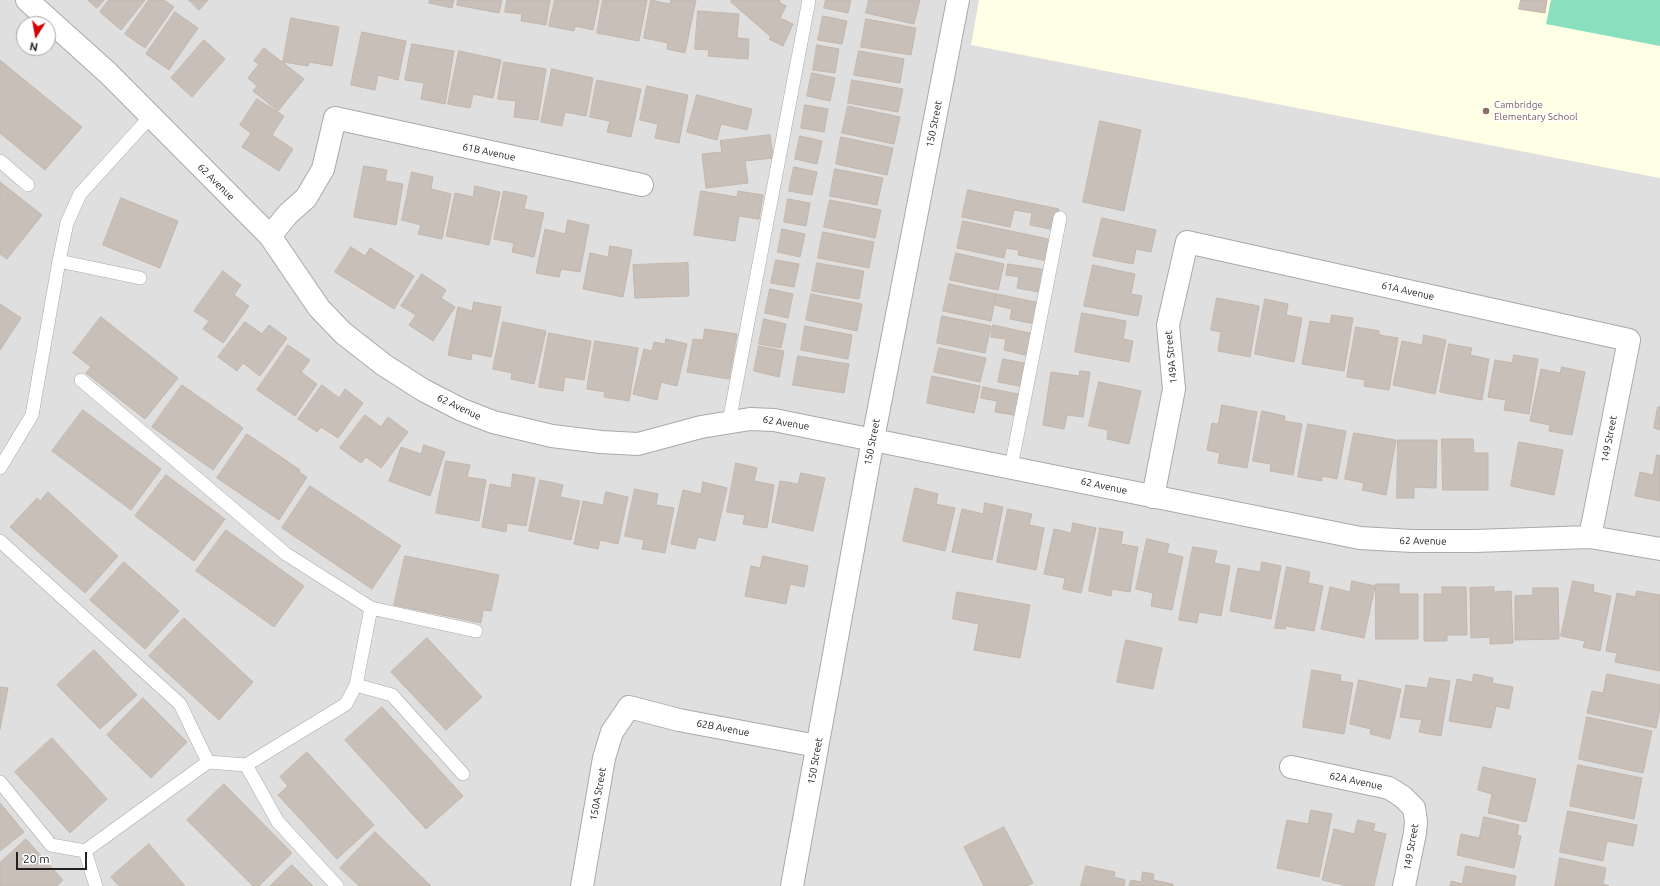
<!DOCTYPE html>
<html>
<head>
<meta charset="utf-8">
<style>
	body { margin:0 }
	#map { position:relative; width:1660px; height:886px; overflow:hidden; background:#f2efe9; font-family:Ubuntu,sans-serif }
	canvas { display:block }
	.north { position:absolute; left:16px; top:16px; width:40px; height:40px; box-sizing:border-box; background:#fff; border:1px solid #a7a7a7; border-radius:50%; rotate:191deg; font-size:11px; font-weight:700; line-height:16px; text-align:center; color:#222 }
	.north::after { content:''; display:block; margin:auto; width:14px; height:18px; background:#d40000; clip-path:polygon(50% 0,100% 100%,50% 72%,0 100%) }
	.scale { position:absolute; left:16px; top:852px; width:71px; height:18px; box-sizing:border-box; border:2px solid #222; border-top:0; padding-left:5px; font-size:12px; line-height:14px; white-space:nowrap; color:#222; -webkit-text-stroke:3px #fff; paint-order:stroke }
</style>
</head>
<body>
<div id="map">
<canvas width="1660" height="886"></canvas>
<div class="north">N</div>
<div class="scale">20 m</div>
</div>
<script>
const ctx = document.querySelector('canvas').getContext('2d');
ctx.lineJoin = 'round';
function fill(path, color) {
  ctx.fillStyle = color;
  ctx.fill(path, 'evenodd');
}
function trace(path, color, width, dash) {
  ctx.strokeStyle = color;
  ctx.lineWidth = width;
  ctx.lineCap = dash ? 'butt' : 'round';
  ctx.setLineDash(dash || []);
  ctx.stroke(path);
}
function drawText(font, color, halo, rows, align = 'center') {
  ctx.font = font + ' Ubuntu,sans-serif';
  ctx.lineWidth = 3;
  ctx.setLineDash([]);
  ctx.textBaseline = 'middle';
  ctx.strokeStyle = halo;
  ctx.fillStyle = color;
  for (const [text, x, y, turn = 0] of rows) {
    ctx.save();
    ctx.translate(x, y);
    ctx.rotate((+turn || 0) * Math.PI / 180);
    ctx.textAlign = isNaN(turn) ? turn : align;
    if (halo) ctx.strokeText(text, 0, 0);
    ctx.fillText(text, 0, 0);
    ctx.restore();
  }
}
const residential = new Path2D(`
	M0 0H1660V886H0ZM24 24H48V48H24Z`);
const education = new Path2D(`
	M979 0H1660V178L971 45Z`);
const pitch = new Path2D(`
	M1551 0H1660V46L1546 24Z`);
const building = new Path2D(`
	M88 0H104L97 8Z
	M109 0H145L121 30 100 12Z
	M149 0H164L174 7 145 48 125 34Z
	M189 0H208L199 10Z
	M430 0H454L452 8 429 3Z
	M458 0H502L499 13 457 5Z
	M507 0H550L546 25 521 21 522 14 505 12Z
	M555 0H599L593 30 575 26 574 31 549 26Z
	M603 0H647L639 41 597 33Z
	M651 0 670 4 671 0H696L685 53 667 49 668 43 644 38Z
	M732 0H780L779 2 786 6 780 18 793 24 783 46 769 39 771 37 731 2Z
	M826 0H851L848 13 824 8Z
	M869 0H920L914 24 866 13Z
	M1521 0H1547L1545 13 1519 9Z
	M698 11 739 14 737 38 749 39 748 59 708 56 709 50 695 49Z
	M175 12 198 28 169 70 146 54Z
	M823 16 847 21 842 44 818 40Z
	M291 18 339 27 332 66 309 62 308 66 283 62Z
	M866 19 916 28 911 55 861 47Z
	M362 32 406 41 398 80 378 75 375 90 351 85Z
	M204 40 225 59 192 97 171 78Z
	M412 44 454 51 445 104 421 99 424 83 405 80Z
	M817 45 839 49 835 73 813 70Z
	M264 48 304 79 278 111 253 91 257 86 248 78 259 64 254 61Z
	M459 51 501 60 493 98 473 94 470 108 448 104Z
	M859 51 904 59 900 83 854 75Z
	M0 60 82 127 45 170 0 133Z
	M504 62 546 69 538 120 514 117 516 101 498 99Z
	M552 69 593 78 586 116 565 112 562 126 541 122Z
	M812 73 835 78 830 101 807 96Z
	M597 80 641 89 631 137 607 132 610 121 590 117Z
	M852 80 903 89 898 112 848 103Z
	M647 86 688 95 679 143 655 138 658 124 640 120Z
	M697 95 752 109 747 130 721 124 717 140 687 132Z
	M257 99 284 116 272 135 293 149 279 171 242 147 251 133 240 125Z
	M805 105 828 109 824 132 801 128Z
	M848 106 900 117 894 144 842 133Z
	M1100 121 1141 130 1124 211 1083 202Z
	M770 135 773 158 745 161 748 183 706 188 702 154 722 152 720 141Z
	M800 136 822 141 817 164 795 159Z
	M841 137 893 148 887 175 836 164Z
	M364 166 387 170 385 181 403 184 396 225 354 217Z
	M794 167 817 172 812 195 789 191Z
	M835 169 883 178 877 205 830 196Z
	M412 172 433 177 431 189 451 194 442 239 418 234 421 225 402 220Z
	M0 182 42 215 7 259 0 254Z
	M475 186 500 192 489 245 446 236 455 193 473 197Z
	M968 190 1059 209 1055 230 1030 225 1032 213 1014 210 1010 227 962 217Z
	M504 191 527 196 524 209 544 213 534 257 512 252 514 243 494 239Z
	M701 191 737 197 738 191 763 195 759 219 739 216 735 241 694 235Z
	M121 198 178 221 160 268 103 245Z
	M788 199 810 203 806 226 784 222Z
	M830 200 881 210 875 238 824 227Z
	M1102 218 1156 230 1151 252 1136 249 1133 264 1093 256Z
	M568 220 589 225 580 272 561 269 559 277 536 273 545 229 565 234Z
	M963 221 1053 240 1048 261 1018 255 1019 250 1006 248 1004 258 957 248Z
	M782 229 805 234 800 257 778 252Z
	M823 232 874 242 869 268 818 258Z
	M610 246 632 250 623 297 583 289 590 253 608 257Z
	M351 247 365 256 370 248 414 276 394 309 335 272Z
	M956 253 1004 264 998 290 950 280Z
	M776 260 799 264 794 287 771 283Z
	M688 263 689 296 635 298 633 265Z
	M817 263 864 271 859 299 812 291Z
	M1008 264 1047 270 1043 293 1017 288 1019 277 1006 275Z
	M1093 265 1135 274 1131 294 1142 296 1138 316 1084 306Z
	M223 271 241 285 234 295 249 306 223 343 203 329 209 321 194 311Z
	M422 274 446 290 441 298 455 307 433 341 409 325 416 315 401 306Z
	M949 284 996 294 991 321 943 311Z
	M770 289 793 294 788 318 765 313Z
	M811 294 862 304 857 331 806 320Z
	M997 294 1040 303 1035 324 1010 319 1012 309 995 305Z
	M1217 298 1259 306 1250 357 1218 351 1221 332 1211 330Z
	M1265 299 1288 304 1286 315 1302 318 1294 362 1255 354Z
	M474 302 501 307 491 357 472 353 471 360 448 355 458 307 472 311Z
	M0 304 21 318 0 350Z
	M1082 313 1126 321 1123 339 1133 341 1129 362 1075 352Z
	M1332 315 1353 318 1344 371 1302 364 1310 321 1330 324Z
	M942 316 991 326 985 353 937 343Z
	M101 317 178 378 145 419 86 373 91 367 73 353Z
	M764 319 786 324 781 348 759 344Z
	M245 322 262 334 269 325 287 338 260 376 243 363 237 371 218 357Z
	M503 322 546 331 534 384 511 379 512 373 493 369Z
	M993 325 1034 334 1029 356 1004 350 1006 339 991 337Z
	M805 326 852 335 848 359 801 350Z
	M1356 327 1379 331V335L1398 338 1389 390 1364 386 1365 380 1347 377Z
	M705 329 737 334 729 379 687 372 693 339 703 340Z
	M549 333 591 341 584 380 565 377 563 391 539 387Z
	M1424 335 1446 340 1435 394 1393 385 1402 341 1422 345Z
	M666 339 687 344 677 386 661 382 657 400 633 394 644 349 652 351 654 342 665 344Z
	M595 341 638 348 629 401 604 397 605 392 587 389Z
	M1449 344 1472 348 1470 355 1489 359 1482 400 1440 392Z
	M288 345 310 360 301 372 317 384 295 416 257 390Z
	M759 346 784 351 779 377 754 371Z
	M939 348 986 358 980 382 934 372Z
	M1514 355 1538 359 1529 414 1504 410 1506 400 1488 397 1495 360 1512 363Z
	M798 356 849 364 844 393 793 385Z
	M1003 359 1029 364 1024 387 998 382Z
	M1562 367 1585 372 1572 435 1549 431 1550 425 1530 421 1541 369 1560 373Z
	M1080 371 1090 372 1083 417 1067 415 1064 429 1043 425 1051 372 1079 376Z
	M932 376 980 386 974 413 927 403Z
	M1099 382 1141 391 1129 444 1107 439 1108 430 1089 426Z
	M182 385 243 428 213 470 152 427Z
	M322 385 339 398 345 389 363 403 338 438 321 427 317 432 298 419Z
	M983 387 1023 395 1019 416 995 412 997 401 981 398Z
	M1222 405 1257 412 1247 468 1218 463 1220 453 1207 450 1212 423 1218 424Z
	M1658 407H1660V430L1654 428Z
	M83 410 161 469 131 510 52 451Z
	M1262 411 1285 416 1284 421 1302 424 1293 475 1270 471 1271 464 1253 461Z
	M365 415 381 427 388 417 408 432 381 468 366 457 361 463 340 448Z
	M1308 424 1346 431 1337 479 1322 476V481L1298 477Z
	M1354 433 1396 440 1386 495 1362 490 1364 483 1345 479Z
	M247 434 300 470 299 472 307 477 279 520 217 478Z
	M1442 439H1473L1474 453H1488V490H1443Z
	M1398 440H1437L1436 488 1414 487V498H1397Z
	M1519 442 1563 450 1554 495 1511 486Z
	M424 445 445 452 430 496 389 481 401 447 421 454Z
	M1657 455 1660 456V501L1635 496 1640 472 1653 475Z
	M446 461 470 465 467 477 486 480 479 521 436 513Z
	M736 463 757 468 754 481 774 485 767 528 743 524 745 515 727 512Z
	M801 473 825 478 813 531 772 522 780 481 798 484Z
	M513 474 535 478 526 526 507 523 506 532 482 527 490 484 511 488Z
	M166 475 225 519 194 561 135 516Z
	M540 480 563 485 560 497 580 501 571 540 529 531Z
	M703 482 727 488 715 541 698 537 695 549 671 544 683 490 701 494Z
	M310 486 401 546 372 589 282 528Z
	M915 488 938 494 936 504 955 508 945 551 903 541Z
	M635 489 658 494 656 505 674 508 665 553 642 549 644 540 625 536Z
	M48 492 118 556 85 593 10 527 37 498 40 501Z
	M606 492 628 497 618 544 600 540 598 549 574 544 583 501 603 505Z
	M985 503 1003 507 992 560 952 552 962 509 983 514Z
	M1008 509 1032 514 1029 525 1044 528 1036 570 997 562Z
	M1073 523 1096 528 1081 593 1063 589 1065 578 1044 574 1054 529 1071 533Z
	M1100 528 1123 532 1121 544 1138 547 1130 592 1112 589 1111 596 1089 591Z
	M226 530 304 586 274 627 196 571Z
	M1147 539 1169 544 1167 553 1183 557 1172 610 1151 606 1153 593 1136 589Z
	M1193 547 1217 551 1214 563 1230 566 1221 616 1199 612 1197 623 1179 620Z
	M405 556 499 575 491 611 483 610 481 623 394 605Z
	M763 556 808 566 804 587 790 584 786 604 745 596 751 566 760 568Z
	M124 562 179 611 145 649 90 600Z
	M1262 562 1281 566 1271 619 1230 611 1238 568 1260 572Z
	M1287 567 1310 572 1308 583 1323 586 1314 631 1286 626 1285 629 1275 628Z
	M1352 581 1375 586 1364 638 1321 629 1330 587 1350 592Z
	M1573 581 1594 585 1593 592 1611 596 1600 651 1583 647 1585 641 1561 636Z
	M1376 584H1399V594H1418V639H1376Z
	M1442 587H1466L1467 635H1447V641H1424V594H1442Z
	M1494 587V592L1511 591 1513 643 1490 644V637L1471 638 1470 588Z
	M1533 588H1558L1559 639 1515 640V596L1533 595Z
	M1637 591 1660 595V671L1615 662 1617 653 1606 651 1617 593 1635 597Z
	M957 592 1030 605 1020 658 974 650 979 624 953 619Z
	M184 618 253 682 219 720 149 656Z
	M427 638 482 697 446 730 391 672Z
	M1126 640 1162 648 1153 689 1117 682Z
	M94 650 137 695 100 729 57 685Z
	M1312 670 1341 675 1340 681 1353 683 1344 734 1303 727Z
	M1474 674 1493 678 1492 683 1513 687 1509 709 1496 706 1491 728 1449 721 1457 679 1472 682Z
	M1607 674 1660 685V708L1656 728 1587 713 1592 691 1603 693Z
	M1430 678 1450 681 1441 736 1419 732 1422 720 1400 717 1406 685 1427 688Z
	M1359 680 1401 689 1390 739 1370 734 1371 729 1350 724Z
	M0 687 8 688 0 729Z
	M143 698 187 742 151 778 107 735Z
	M382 707 463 796 426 829 345 740Z
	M1587 717 1652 731 1643 773 1579 759Z
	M52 738 107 799 70 833 15 772Z
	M307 752 374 825 337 859 278 795 288 786 280 777Z
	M1578 765 1642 778 1634 819 1570 806Z
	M1483 767 1536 779 1526 822 1488 813 1492 794 1478 790Z
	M224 784 292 853 259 886H253L187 820Z
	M0 803 24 832 0 851Z
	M1311 810 1332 814 1319 877 1277 868 1287 820 1308 824Z
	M1568 811 1637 825 1633 846 1607 841 1603 861 1560 852Z
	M1484 817 1519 825 1517 835 1521 836 1514 868 1457 855 1461 834 1479 838Z
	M1358 820 1375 824 1373 831 1386 834 1374 886H1348L1322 880 1334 829 1354 834Z
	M1004 827 1033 883 1027 886H984L964 847Z
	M375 832 431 886H359L340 868Z
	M26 839 63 880 57 886H0V863Z
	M149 844 185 886H119L111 877Z
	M1560 858 1606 868 1603 884 1609 886H1555Z
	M292 865 313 886H270Z
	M1086 866 1115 872 1114 877 1125 880 1124 886H1081Z
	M1466 866 1516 876 1514 886H1450L1451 881 1462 884Z
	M1143 872 1154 874 1153 880 1173 884V886H1129L1131 880 1141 882Z`);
const service = new Path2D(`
	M0 161 28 185
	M59 261 140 278
	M81 380 286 554 371 608 476 631
	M729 422 809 0
	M1011 467 1060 218
	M0 468 32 415 59 261 67 223 80 194 151 116
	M0 541 180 704 208 762
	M356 685 392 695 463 774
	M246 765 278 822 337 886
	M0 782 51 845 85 851 208 762 246 765 346 704 356 685 371 608
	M85 851 96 886`);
const minor = new Path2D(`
	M27 0 108 73 270 236 319 308 343 333 384 365 423 390 462 410 493 422 552 436 601 442 638 444 701 427 750 419 774 420 1360 538 1412 541H1475L1590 537 1660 549
	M270 236 288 214 306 198 323 169 335 118 642 185
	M1153 497 1174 389 1168 325 1187 242 1629 340 1590 537
	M1291 767 1389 788 1403 797 1414 808 1416 821 1415 833 1404 886
	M582 886 604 758 612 732 629 707 679 720 817 746
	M792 886 873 439 958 0`);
const markers = [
	[1486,111,4,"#8d6e63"]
];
const educationNames = [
	["Cambridge",1494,105],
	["Elementary School",1494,117]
];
const streetNames = [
	["150 Street",934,124,-79],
	["61B Avenue",489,152,12],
	["62 Avenue",216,182,45],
	["61A Avenue",1408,291,13],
	["149A Street",1171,357,-96],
	["62 Avenue",459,407,25],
	["62 Avenue",786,423,9],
	["149 Street",1609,439,-79],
	["150 Street",872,442,-79],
	["62 Avenue",1104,486,12],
	["62 Avenue",1423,541,1],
	["62B Avenue",723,728,11],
	["150 Street",815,761,-80],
	["62A Avenue",1356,781,12],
	["150A Street",598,794,-80],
	["149 Street",1411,847,-80]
];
fill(residential, '#e0dfdf');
fill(education, '#ffffe5');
fill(pitch, '#88e0be');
fill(building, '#c7bfb8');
trace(building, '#c4b6ab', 1);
trace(service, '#a9a9a9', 14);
trace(minor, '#a9a9a9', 24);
trace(service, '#fff', 13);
trace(minor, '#fff', 22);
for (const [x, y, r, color] of markers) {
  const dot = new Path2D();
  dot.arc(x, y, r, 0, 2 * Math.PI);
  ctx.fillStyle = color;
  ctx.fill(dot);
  trace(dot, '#fff', 1.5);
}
drawText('10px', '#785e54', '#fff', educationNames, 'left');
drawText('10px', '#222', '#fff', streetNames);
</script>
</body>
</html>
